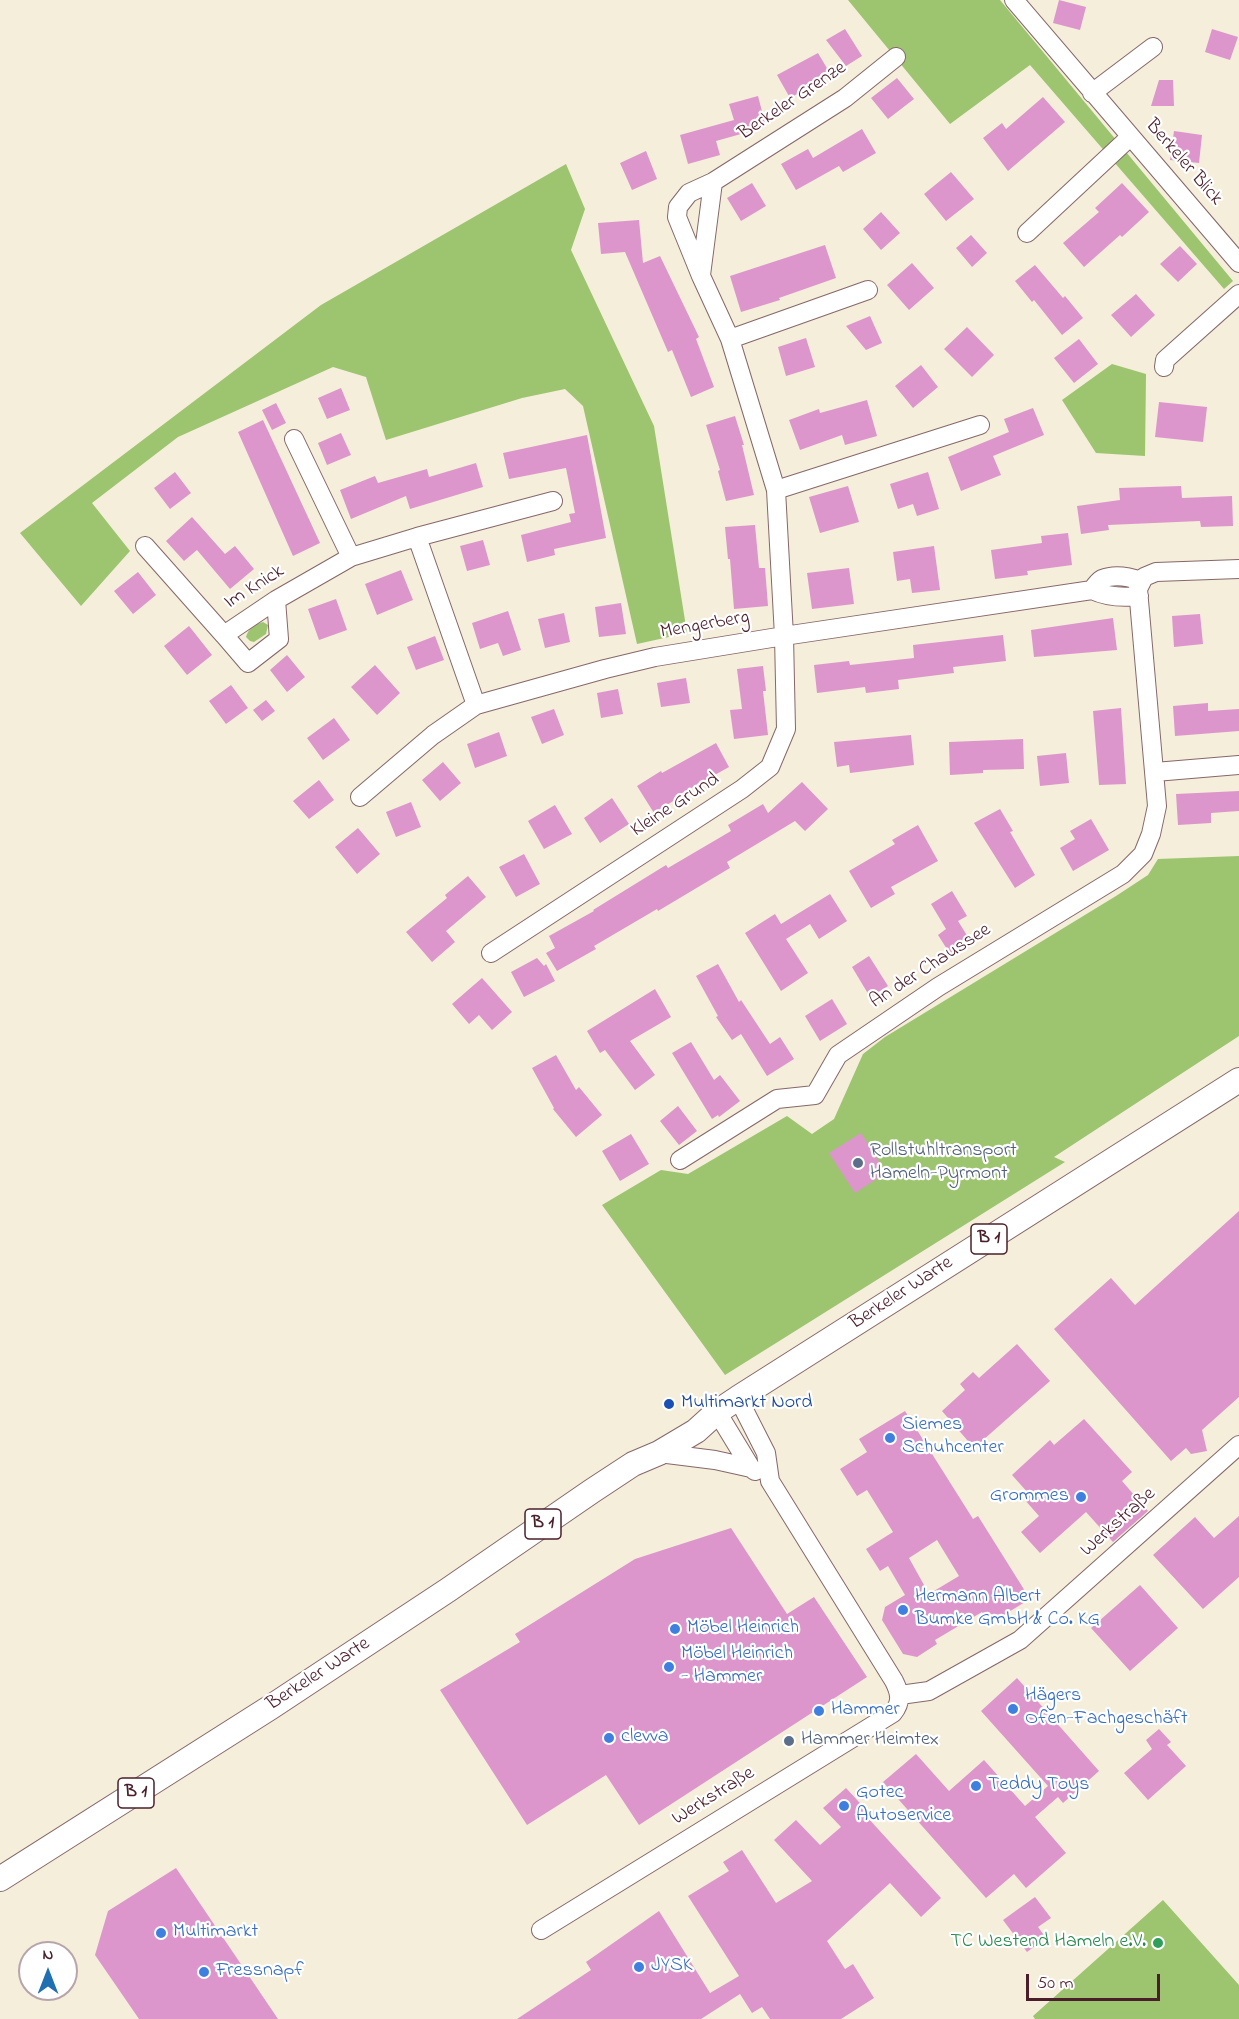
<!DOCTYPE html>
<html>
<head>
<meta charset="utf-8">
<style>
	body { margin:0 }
	#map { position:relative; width:1239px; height:2019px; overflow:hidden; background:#f4eedb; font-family:"Indie Flower",sans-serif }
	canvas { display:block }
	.north { position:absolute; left:18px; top:1941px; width:60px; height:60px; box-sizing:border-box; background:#fff; border:2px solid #b7a5aa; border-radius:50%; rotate:0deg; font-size:16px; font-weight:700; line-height:24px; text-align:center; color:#4a1f2b }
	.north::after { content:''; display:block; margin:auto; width:21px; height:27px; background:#1f6fb2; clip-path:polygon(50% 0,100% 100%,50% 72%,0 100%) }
	.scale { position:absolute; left:1026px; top:1974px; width:134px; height:27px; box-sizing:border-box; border:3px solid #4a1f2b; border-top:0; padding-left:8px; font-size:18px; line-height:21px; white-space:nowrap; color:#4a1f2b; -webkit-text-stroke:4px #fff; paint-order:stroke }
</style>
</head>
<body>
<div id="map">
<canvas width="1239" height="2019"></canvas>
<div class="north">N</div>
<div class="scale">50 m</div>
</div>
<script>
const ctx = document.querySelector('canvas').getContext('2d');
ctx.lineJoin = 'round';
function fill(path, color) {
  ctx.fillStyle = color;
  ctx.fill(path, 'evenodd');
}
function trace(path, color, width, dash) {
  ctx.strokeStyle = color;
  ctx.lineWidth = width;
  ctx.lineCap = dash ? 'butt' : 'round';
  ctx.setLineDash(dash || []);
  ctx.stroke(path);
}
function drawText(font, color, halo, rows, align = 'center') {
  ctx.font = font + ' "Indie Flower",sans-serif';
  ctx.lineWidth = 4.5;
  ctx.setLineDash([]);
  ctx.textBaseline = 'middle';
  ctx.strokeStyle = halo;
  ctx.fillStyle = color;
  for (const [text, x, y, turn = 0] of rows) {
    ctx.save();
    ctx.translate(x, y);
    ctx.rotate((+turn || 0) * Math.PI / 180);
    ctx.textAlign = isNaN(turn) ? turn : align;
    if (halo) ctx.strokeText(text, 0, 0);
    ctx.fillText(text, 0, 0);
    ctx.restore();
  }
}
const green = new Path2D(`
	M848 0H1000L1233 281 1224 289 1030 65 950 124Z
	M566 164 585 209 571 250 654 426 687 633 637 644 583 406 565 389 522 398 386 440 366 377 333 367 178 437 92 503 130 551 81 606 20 533 321 305Z
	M1112 364 1146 374 1145 456 1096 453 1062 400Z
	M263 622 268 625 266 634 254 642 250 641 246 637C248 629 255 624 263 622Z
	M1239 856V1036L1054 1157 1065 1162 725 1375 602 1205 661 1170 688 1174 787 1116 812 1134 834 1119 863 1054 885 1037 1116 896 1148 875 1158 859Z
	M1163 1900 1239 1985V2019H1035L1033 2016Z`);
const building = new Path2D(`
	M1059 0 1086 7 1080 30 1053 23Z
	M845 29 862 56 846 66 826 40Z
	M1212 29 1238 37 1230 60 1205 52Z
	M818 53 831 75 790 98 777 75Z
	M897 78 914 99 888 119 871 98Z
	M1159 80H1173L1174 106H1151Z
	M758 96 766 127 716 141 720 155 688 164 680 135 734 120 729 104Z
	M1043 97 1065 122 1008 171 983 138 1002 123 1006 129Z
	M862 129 876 153 843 172 839 166 796 190 781 164 808 149 813 158Z
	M1174 131 1202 135 1199 163 1170 160Z
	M646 151 657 179 632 190 620 163Z
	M951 172 974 199 946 221 924 194Z
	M752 183 766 206 741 221 727 198Z
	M1122 183 1149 212 1122 237 1120 235 1084 267 1063 243 1099 212 1095 208Z
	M881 212 900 233 881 250 863 229Z
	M639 220 643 263 660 256 699 337 696 339 714 387 691 397 672 350 668 352 625 252 601 254 598 223Z
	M971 235 987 253 972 267 956 248Z
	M825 245 836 278 779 298 780 300 741 312 730 276Z
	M1180 246 1197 264 1178 282 1160 264Z
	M912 263 934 288 909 310 887 285Z
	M1035 265 1063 298 1065 296 1083 318 1062 335 1034 300 1032 302 1015 281Z
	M1136 294 1155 315 1131 337 1111 315Z
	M870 316 882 343 866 350 846 326Z
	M967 327 994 355 972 377 944 349Z
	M806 338 815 367 786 376 778 347Z
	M1079 339 1098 364 1074 383 1054 358Z
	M921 365 938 387 913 408 895 386Z
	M341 388 350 410 327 419 318 398Z
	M867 400 877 436 845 445 842 435 800 450 789 420 819 409 820 413Z
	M1159 402 1207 407 1203 442 1155 437Z
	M276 403 286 423 272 430 262 410Z
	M1033 408 1044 435 993 456 1001 475 961 491 948 457 1009 432 1004 419Z
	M735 416 744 445H742L754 495 726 501 718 471 720 470 706 425Z
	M263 420 320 543 293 556 238 432Z
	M341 433 351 455 327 465 318 443Z
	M587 435 606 538 554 549 555 555 527 562 521 535 571 522 569 514 575 513 566 468 509 479 503 453Z
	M476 463 483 487 410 509 406 496 351 519 340 490 375 476 378 483 427 469 429 477Z
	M175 472 191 493 170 509 154 488Z
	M928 472 939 509 917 516 913 504 898 509 890 484Z
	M848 486 859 522 820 533 809 497Z
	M1181 486 1182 498 1232 496 1233 526 1201 527 1200 521 1108 525 1109 530 1081 534 1077 506 1120 500 1119 488Z
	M192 517 225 554 235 546 254 569 230 589 197 550 184 561 166 541Z
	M755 525 759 568H765L768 606 734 609 730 559H728L725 527Z
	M1068 533 1072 565 1027 571 1028 575 995 579 991 550 1042 543 1041 536Z
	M483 540 490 565 467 571 460 546Z
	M934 546 940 590 912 593 910 579 897 581 893 552Z
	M849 568 854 604 812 609 807 573Z
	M401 570 413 600 377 615 365 584Z
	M138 572 156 595 133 614 114 591Z
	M336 599 347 630 319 640 308 609Z
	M621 603 626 634 599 637 595 607Z
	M508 611 521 650 503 656 498 643 480 649 472 623Z
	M564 613 570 642 545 648 538 619Z
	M1200 614 1203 644 1174 647 1172 616Z
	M1113 618 1117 650 1034 657 1031 630Z
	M189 626 212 655 187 675 164 646Z
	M1003 635 1006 661 953 667 954 673 898 680 899 689 866 693 865 687 817 693 814 665 849 661 850 665 914 658 913 645Z
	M435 636 444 660 416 670 407 647Z
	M287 655 305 677 287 692 270 670Z
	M375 665 400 693 377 715 351 687Z
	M763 666 766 691H763L768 735 734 739 730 710 742 709 737 669Z
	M686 678 690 703 661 707 657 683Z
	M231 685 248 708 226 724 209 701Z
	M618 689 623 714 601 718 597 693Z
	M266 700 275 711 262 721 253 710Z
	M1208 703V711L1239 709V731L1175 736 1173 706Z
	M1121 708 1126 784 1099 785 1093 711Z
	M554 709 564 735 542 744 531 717Z
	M334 718 350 740 323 760 307 738Z
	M499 732 507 756 475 768 467 744Z
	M911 735 914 765 850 773 849 765 837 767 834 742Z
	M1023 739 1024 769 983 770V773L950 775 949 742Z
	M716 743 729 767 677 796 678 798 654 813 637 786 661 771 662 773Z
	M1066 753 1069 783 1040 786 1037 756Z
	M443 762 461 783 440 801 422 780Z
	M319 780 334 800 309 819 293 801Z
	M802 782 828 809 805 831 795 821 727 862 730 868 658 911 657 909 594 946 596 949 557 971 546 953 555 948 549 936 594 911 593 910 666 865 668 868 731 831 728 825 763 804 768 813Z
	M1239 791V811L1211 813V823L1178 825 1176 794Z
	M612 798 629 824 600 843 584 818Z
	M411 802 421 827 396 837 386 812Z
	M555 805 572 834 544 849 528 821Z
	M1000 809 1013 831 1010 832 1035 875 1015 888 974 823Z
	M1091 819 1109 850 1073 871 1060 848 1075 839 1070 831Z
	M918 825 938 861 891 887 895 894 871 908 849 871 895 844 892 840Z
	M358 828 380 854 357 874 335 847Z
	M524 854 540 884 516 897 499 867Z
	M468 876 486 897 446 931 455 942 432 962 406 932 447 898 445 895Z
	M952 891 967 916 958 921 973 945 952 957 938 935 946 929 931 904Z
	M830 894 847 921 819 939 810 924 786 939 808 973 781 991 745 933 775 914 781 924Z
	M869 956 888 986 870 997 852 967Z
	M537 958 544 966 546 964 555 981 524 997 511 972Z
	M718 964 739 1002 741 1000 770 1044 780 1037 794 1059 767 1076 741 1034 732 1040 716 1017 718 1016 696 976Z
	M482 978 512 1012 492 1030 479 1015 469 1024 452 1004Z
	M655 989 671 1017 630 1041 655 1075 635 1090 605 1050 600 1053 587 1031Z
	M832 999 847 1024 820 1041 805 1016Z
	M691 1042 714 1080 720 1075 740 1101 719 1117 718 1115 712 1119 672 1053Z
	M556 1055 576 1090 579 1087 602 1115 576 1137 553 1109 554 1108 532 1068Z
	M678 1106 697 1131 679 1145 660 1121Z
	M861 1133 886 1173 855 1193 829 1153Z
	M631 1134 649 1164 620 1181 602 1151Z
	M1239 1211V1397L1202 1430 1207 1451 1191 1454 1186 1448 1171 1461 1054 1329 1111 1278 1135 1305Z
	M1017 1344 1050 1381 974 1448 942 1411 965 1390 960 1384 973 1372 979 1378Z
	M905 1411 973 1519 978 1516 1030 1599 989 1624 982 1612 935 1640 937 1644 917 1657 903 1654 882 1620 885 1607 905 1595 888 1566 880 1571 866 1549 893 1532 867 1490 857 1496 840 1469 867 1452 859 1439ZM937 1540 959 1576 929 1594 909 1558Z
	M1084 1419 1132 1472 1122 1481 1148 1511 1113 1542 1086 1512 1040 1553 1021 1532 1039 1516 1024 1499 1029 1494 1012 1475 1050 1440 1054 1445Z
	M1239 1516V1577L1203 1609 1153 1555 1195 1517 1214 1538Z
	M731 1528 787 1614 814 1597 867 1677 639 1825 606 1775 527 1825 440 1690 520 1642 515 1634 635 1559Z
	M1140 1585 1178 1628 1130 1671 1091 1628Z
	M1017 1678 1099 1771 1063 1803 1058 1797 1035 1817 1066 1853 1026 1888 1014 1874 986 1898 883 1782 916 1754 949 1791 984 1760 1025 1806 1048 1786 981 1711Z
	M1159 1729 1171 1742 1167 1745 1186 1766 1148 1800 1124 1773 1152 1749 1146 1740Z
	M846 1788 871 1815 868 1818 941 1898 921 1917 890 1883 827 1941 845 1969 853 1964 874 1998 841 2019H770L762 2007 752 2013 740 1994 701 2019H517L591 1970 586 1962 659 1911 710 1993 739 1976 688 1896 729 1871 723 1862 742 1850 776 1903 812 1881 774 1840 796 1820 820 1845 841 1827 823 1808Z
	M176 1868 278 2019H139L95 1955 108 1911Z
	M1035 1897 1051 1918 1038 1927 1046 1938 1027 1952 1003 1920Z`);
const minor = new Path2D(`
	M1014 0 1239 263
	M1092 93 1153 47
	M1027 233 1130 137
	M701 275 713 182
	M730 339 868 290
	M1164 367 1165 360 1239 294
	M294 439 351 557
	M776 490 980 425
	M417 537 476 705
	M145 546 224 635 276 600 351 557 417 537 553 501
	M1092 590C1094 587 1098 581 1102 579 1114 574 1130 577 1141 581
	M224 635 248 663 279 639 276 600
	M1155 772 1239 765
	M360 797 433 735 476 705 605 669 655 657 784 636 1092 590C1107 597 1122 598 1139 596
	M491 953 742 789 770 767 786 729 784 636 776 490 730 339 701 276 677 217 678 207 689 193 713 182 845 98 896 57
	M680 1160 777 1099 815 1095 838 1055 938 987 1123 874 1143 854 1151 834 1157 806 1138 589 1144 577 1156 572 1239 569
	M717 1412 751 1468 755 1471
	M659 1453 715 1460 751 1468
	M900 1695 929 1691 1020 1640 1239 1445
	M541 1930 893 1713C902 1702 900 1693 894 1681L770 1481 766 1453 738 1398`);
const major = new Path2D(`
	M0 1879 271 1707 448 1590 592 1491 633 1464 659 1453 696 1431 717 1412 738 1398 1239 1080`);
const markers = [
	[858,1163,6,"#5c6f8a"],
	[669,1404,6,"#1a4fb4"],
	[890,1438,6,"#3f7fe0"],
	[1081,1497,6,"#3f7fe0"],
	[903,1610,6,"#3f7fe0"],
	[675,1629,6,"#3f7fe0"],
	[669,1667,6,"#3f7fe0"],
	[1013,1709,6,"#3f7fe0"],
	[819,1711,6,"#3f7fe0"],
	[609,1738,6,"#3f7fe0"],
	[789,1741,6,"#5c6f8a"],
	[976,1786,6,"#3f7fe0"],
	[844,1806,6,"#3f7fe0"],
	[161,1933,6,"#3f7fe0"],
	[1158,1943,6,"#2e9e5b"],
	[639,1967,6,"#3f7fe0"],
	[204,1972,6,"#3f7fe0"]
];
const shields = [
	[989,1239,36],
	[543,1524,36],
	[136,1793,36]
];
const shieldNames = [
	["B 1",989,1239],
	["B 1",543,1524],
	["B 1",136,1793]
];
const streetNames = [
	["Berkeler Grenze",793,102,-34],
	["Berkeler Blick",1183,163,49],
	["Im Knick",255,588,-32],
	["Mengerberg",705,626,-10],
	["Kleine Grund",676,806,-33],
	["An der Chaussee",931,967,-33],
	["Berkeler Warte",902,1294,-33],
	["Werkstraße",1119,1523,-42],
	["Berkeler Warte",319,1675,-33],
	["Werkstraße",714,1797,-32]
];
const serviceNames = [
	["Rollstuhltransport",870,1152],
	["Hameln-Pyrmont",870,1175],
	["Hammer Heimtex",801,1741]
];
const transitNames = [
	["Multimarkt Nord",681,1404]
];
const shopNames = [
	["Siemes",902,1426],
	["Schuhcenter",902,1449],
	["Grommes",1069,1497,"right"],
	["Hermann Albert",915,1598],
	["Bumke GmbH & Co. KG",915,1621],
	["Möbel Heinrich",687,1629],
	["Möbel Heinrich",681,1655],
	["- Hammer",681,1678],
	["Hägers",1025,1697],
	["Ofen-Fachgeschäft",1025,1720],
	["Hammer",831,1711],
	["clevva",621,1738],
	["Teddy Toys",988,1786],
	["Gotec",856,1794],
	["Autoservice",856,1817],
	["Multimarkt",173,1933],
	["JYSK",651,1967],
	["Fressnapf",216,1972]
];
const leisureNames = [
	["TC Westend Hameln e.V.",1146,1943]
];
fill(green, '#9dc46f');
fill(building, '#dd96cc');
trace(minor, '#866769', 20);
trace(major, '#866769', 26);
trace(minor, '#fff', 18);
trace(major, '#fff', 24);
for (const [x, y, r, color] of markers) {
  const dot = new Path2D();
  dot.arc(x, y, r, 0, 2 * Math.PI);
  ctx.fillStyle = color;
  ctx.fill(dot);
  trace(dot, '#fff', 2);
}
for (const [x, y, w] of shields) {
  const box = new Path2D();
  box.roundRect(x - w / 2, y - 15, w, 30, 4.5);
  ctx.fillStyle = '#fff';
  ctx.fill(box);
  trace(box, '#4a1f2b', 1.5);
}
drawText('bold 18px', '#4a1f2b', null, shieldNames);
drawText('20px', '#4a1f2b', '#fff', streetNames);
drawText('20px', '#4e5e75', '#fff', serviceNames, 'left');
drawText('20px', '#164399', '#fff', transitNames, 'left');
drawText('20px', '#366cbe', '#fff', shopNames, 'left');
drawText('20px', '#27864d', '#fff', leisureNames, 'right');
</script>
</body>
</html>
